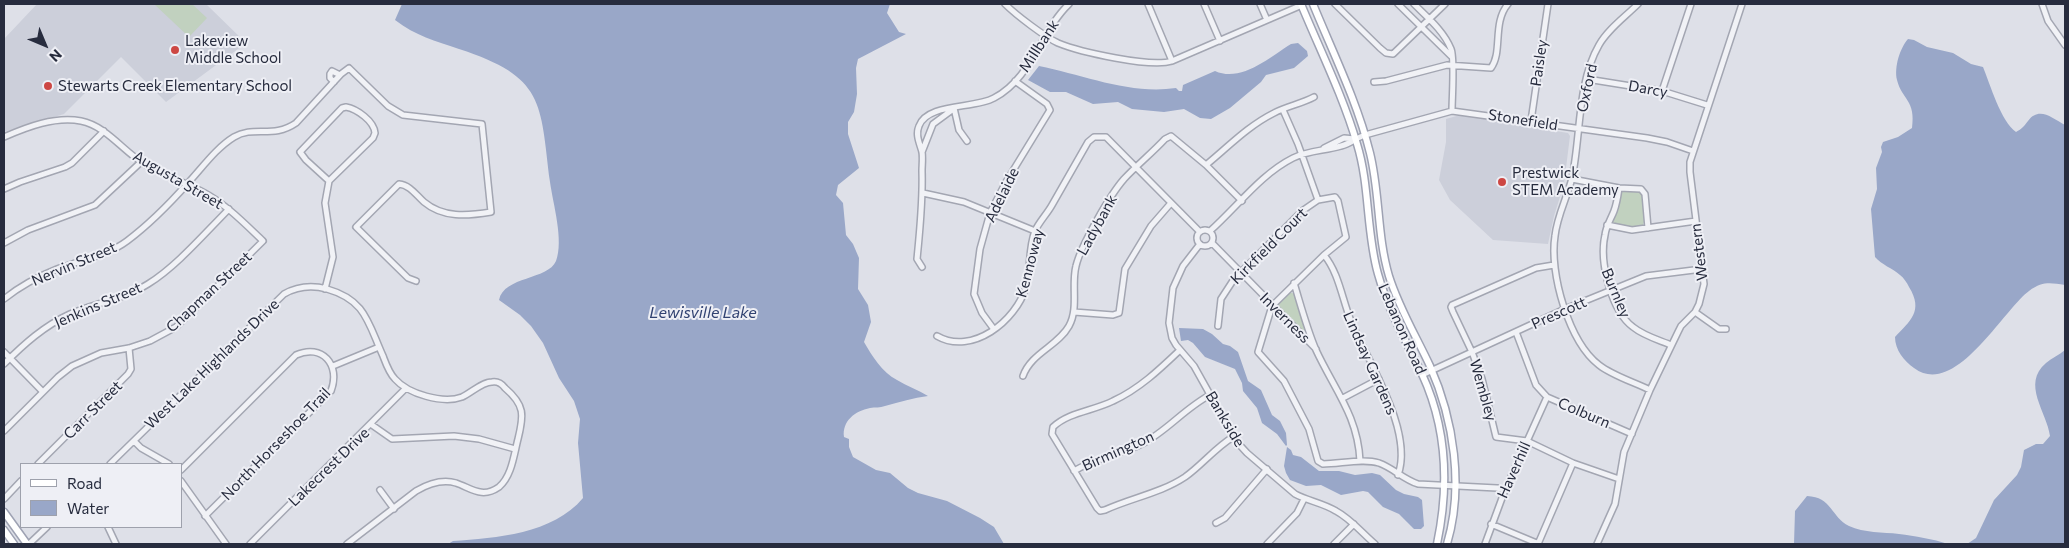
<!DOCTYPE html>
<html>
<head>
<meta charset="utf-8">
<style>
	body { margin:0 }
	#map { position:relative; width:2069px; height:548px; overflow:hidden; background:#dee0e8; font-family:Commissioner,sans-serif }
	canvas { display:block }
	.frame { position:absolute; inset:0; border:5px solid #272c3e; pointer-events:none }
	.legend { position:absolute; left:20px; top:463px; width:162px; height:65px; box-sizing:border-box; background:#eeeff5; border:1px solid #9ea1ac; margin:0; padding:6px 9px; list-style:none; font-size:15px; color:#272c3e }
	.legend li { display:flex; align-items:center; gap:10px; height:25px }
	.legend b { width:25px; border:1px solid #9ea1ac }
	.north { position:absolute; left:20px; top:20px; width:50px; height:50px; -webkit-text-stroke:4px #eeeff5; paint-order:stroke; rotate:135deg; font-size:14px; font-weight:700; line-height:20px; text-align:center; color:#272c3e }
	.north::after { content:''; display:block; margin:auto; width:18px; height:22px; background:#272c3e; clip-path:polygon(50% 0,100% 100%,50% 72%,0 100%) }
</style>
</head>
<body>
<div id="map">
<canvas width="2069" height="548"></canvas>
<div class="frame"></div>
<ul class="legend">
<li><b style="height:6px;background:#fff"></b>Road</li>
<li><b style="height:14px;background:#99a7c8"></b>Water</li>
</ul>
<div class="north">N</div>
</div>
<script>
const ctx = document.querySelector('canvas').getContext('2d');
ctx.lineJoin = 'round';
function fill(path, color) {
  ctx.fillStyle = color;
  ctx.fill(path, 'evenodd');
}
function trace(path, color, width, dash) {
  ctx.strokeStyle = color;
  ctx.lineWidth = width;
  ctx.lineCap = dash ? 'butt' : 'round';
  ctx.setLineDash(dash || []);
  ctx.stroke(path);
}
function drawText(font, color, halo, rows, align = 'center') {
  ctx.font = font + ' Commissioner,sans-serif';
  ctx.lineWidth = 4;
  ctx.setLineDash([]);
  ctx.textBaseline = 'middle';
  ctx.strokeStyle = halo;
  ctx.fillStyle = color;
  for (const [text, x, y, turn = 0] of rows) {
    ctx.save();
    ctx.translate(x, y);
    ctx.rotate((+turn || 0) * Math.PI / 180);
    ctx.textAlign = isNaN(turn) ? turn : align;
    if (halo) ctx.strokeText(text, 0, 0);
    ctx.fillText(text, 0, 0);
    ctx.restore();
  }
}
const built = new Path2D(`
	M37 4H206L246 43 166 102 121 57 64 114 4 132V39Z
	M1460 115 1568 133 1570 136 1564 184 1554 216 1548 244 1493 240 1450 200 1439 180 1446 142V119Z`);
const green = new Path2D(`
	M154 4H192L207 18 189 37Z
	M1626 190 1641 191 1642 194 1645 219 1643 225C1632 227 1621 229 1612 222L1618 210 1622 191Z
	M1289 292 1295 294 1311 340 1277 305Z`);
const water = new Path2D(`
	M402 4H890L887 13 899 32 906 34 858 59 856 68 857 94 854 112 848 122V134L859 168 838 185 836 195 843 203 846 235 853 244 859 258 858 289 868 305 871 322 864 342C872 356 882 372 897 380 907 386 918 390 928 396 913 398 900 402 885 406 880 408 875 407 870 408 855 411 842 421 844 437L849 439V447L853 457 876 470 890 473 908 488 918 493 947 501 980 518 994 527 1004 544H448L453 541C496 538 553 534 583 498L578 443 580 419 574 401 559 378 543 343 531 326 520 315 499 300C504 276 548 280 556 261 564 240 553 204 550 182 540 102 545 77 459 49 435 41 416 36 395 20Z
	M1908 39 1914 40 1927 47 1953 53 1971 64 1983 67C1990 84 2001 122 2016 132 2022 129 2024 126 2028 121 2039 106 2052 118 2065 125V285C2050 283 2043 281 2029 291 2003 310 1955 399 1914 368 1904 361 1895 350 1895 337 1910 321 1924 311 1909 287 1907 283 1904 278 1900 275 1892 268 1882 265 1875 257L1871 209 1877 189 1876 168 1882 152 1881 147 1883 142 1898 137 1912 128C1916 100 1902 100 1897 80 1894 67 1900 48 1908 39Z
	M1298 43 1307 51 1308 56 1294 68 1266 75 1261 82 1230 108 1211 119 1200 118 1184 109 1164 112 1132 109 1118 102 1093 104 1066 92H1050L1028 80 1039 66C1084 75 1130 95 1176 88L1179 91H1182L1183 85 1215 71C1241 83 1270 57 1291 44Z
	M1179 328 1203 329 1212 334 1223 344 1230 346 1238 352 1248 381 1261 390 1272 415 1280 421 1286 433 1287 445 1286 446 1277 434 1262 423 1257 408 1243 391 1242 383 1235 369 1205 357 1193 343 1188 340 1181 341Z
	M2065 350V544H1967L1976 538 1994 500 2017 475 2021 467 2024 450 2036 444H2043L2050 436C2047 412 2021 384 2046 363 2052 358 2059 355 2065 350Z
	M1287 447 1291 450 1293 455 1301 457 1319 471H1339L1355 475 1372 473 1380 475 1396 490 1404 494 1418 497 1422 500 1424 526 1421 529H1414L1399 514 1383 507 1368 492 1363 491 1341 495 1321 485 1306 486 1290 480 1286 473 1284 466Z
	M1807 496C1832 497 1831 517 1849 526 1864 533 1883 532 1899 534 1915 536 1933 539 1948 544H1794L1795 511Z`);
const minor = new Path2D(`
	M1005 4C1016 15 1045 37 1058 43 1080 52 1151 68 1172 61L1302 5
	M1148 4 1172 61
	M1204 4 1220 41
	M1260 4 1267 20
	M1335 4 1380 48 1386 53 1393 54 1445 4
	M1398 4 1451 56
	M1414 4C1427 17 1444 31 1451 49 1455 59 1452 98 1452 111
	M1638 4C1625 17 1608 29 1599 45 1577 83 1581 136 1572 178 1567 198 1557 216 1555 236 1549 273 1569 342 1599 365 1613 376 1634 382 1650 390
	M2042 4 2048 21 2065 45
	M1587 79 1662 91 1707 105
	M334 82 330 78V74L332 71 340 75
	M1374 82 1386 81 1447 65 1491 68C1503 52 1492 23 1508 4
	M1662 91 1691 4
	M346 107C357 109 374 121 375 133L373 138 329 181 306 160 300 152 342 108Z
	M954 108 959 130 967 141
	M1283 110 1298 144 1318 200
	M1531 121 1548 4
	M4 137C27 127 55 116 81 121 106 126 122 150 143 163 162 175 182 181 201 191 225 203 244 223 263 241L176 327 150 341 129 348 101 353 72 366 58 377 4 431
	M1324 148 1344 138 1355 139
	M922 152 933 124 952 110
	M1206 165C1229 146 1248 126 1274 113 1287 106 1301 104 1314 97
	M1572 179 1619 188 1641 189 1645 194 1648 228
	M1619 188C1618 195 1617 203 1614 211 1611 219 1606 226 1605 235 1599 261 1611 311 1633 327 1644 336 1659 340 1671 345
	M4 189 20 182 65 167 72 163 104 131
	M923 193 964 202 1035 231
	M1607 225 1632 230 1696 221
	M1197 238a8 8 0 1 1 16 0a8 8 0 1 1-16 0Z
	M1210 231C1237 207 1261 174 1293 158 1309 150 1325 151 1341 146 1350 144 1356 138 1365 135L1452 111 1647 138 1667 142 1693 151
	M4 243 28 230 95 205 141 162
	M1212 243 1316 349
	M1200 244 1183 266 1173 288 1169 323 1172 338 1176 345 1194 366 1236 441 1247 453 1295 494C1308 501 1323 503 1336 511 1351 519 1362 533 1375 544
	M1324 255C1339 273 1342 299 1351 321 1368 362 1414 431 1398 475
	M1554 265 1536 268 1452 305 1451 307 1453 312 1472 352 1482 379 1496 437 1527 441 1573 463 1619 479
	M922 267 917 259C920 229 923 201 922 171 922 165 923 158 922 152 920 144 915 135 919 126 927 103 974 109 994 98 1032 78 1040 32 1069 4
	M1294 283C1301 306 1307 329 1316 350 1334 389 1358 416 1360 461
	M325 289 333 257 325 203 329 181
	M4 299C19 287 39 276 57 269 81 260 107 256 127 241 147 226 172 201 188 183 202 168 216 148 234 137 254 125 273 139 296 123L341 74 349 68 388 106 403 115 482 124 491 212C467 216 443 218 424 202 416 195 410 185 399 184L356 227 408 278 416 281
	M1074 312 1113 315 1119 313 1125 269 1151 226 1171 203
	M1695 312 1719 329H1726
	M1218 326 1221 299 1234 279 1302 211 1318 200 1335 197 1338 201 1346 237 1324 255 1272 306 1258 352 1284 381 1309 429 1318 461 1323 464C1340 464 1363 458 1379 463 1393 468 1403 479 1418 484L1497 488 1505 490
	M993 328 982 313 974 294 980 249 990 213 1006 182 1050 110 1047 104 1015 81
	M1516 332 1536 385 1547 397 1632 434
	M937 336C972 356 1016 321 1026 287 1031 269 1028 248 1035 231 1039 222 1047 214 1052 205 1064 184 1076 163 1088 142L1094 137H1106L1200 232
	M1180 350C1159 370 1139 389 1113 401 1093 411 1069 412 1053 427L1052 434 1097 508 1100 511 1105 510C1131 498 1161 493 1185 477 1202 465 1215 448 1233 437
	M4 352 43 392
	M4 364C24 344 44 326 70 314 96 303 124 299 148 284 176 267 205 233 229 209
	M333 366 379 347
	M1422 375 1565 309 1646 276 1702 269
	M1023 376C1031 353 1058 346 1069 326 1079 308 1071 285 1076 266 1081 245 1110 195 1124 179 1137 165 1152 153 1165 139L1171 136 1206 165 1242 201
	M1343 398 1379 379
	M372 425 392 439 454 436 479 439 515 449
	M134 441 141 448 169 464
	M38 464 128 374 131 369 129 348
	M110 464 284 294C298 286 312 285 327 289 366 300 368 323 383 356 386 364 389 373 395 379 408 394 443 404 462 397 471 393 482 382 492 382 498 381 502 384 505 388 525 405 524 415 518 439 514 454 512 476 499 487 482 499 471 488 456 483 442 479 428 484 416 491L347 544
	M181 470 296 355C322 343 341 365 331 391L205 516
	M1074 471C1095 458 1120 455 1142 444 1167 431 1185 408 1210 395
	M181 481 226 544
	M380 490 394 509
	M4 499 21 481
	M1216 523 1225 518 1267 469
	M1491 524 1539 544
	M108 527 116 544
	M29 544 47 527
	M250 544 406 388
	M1267 544 1297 513 1304 499
	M1334 544 1354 524
	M1485 544 1505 490 1547 397
	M1538 544 1573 463
	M1597 544 1615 504 1624 452 1650 390 1678 332 1681 326 1695 312 1699 304 1704 284 1690 172V162L1742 4`);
const major = new Path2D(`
	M1301 4C1320 50 1343 96 1357 144 1370 186 1366 232 1378 274 1388 310 1406 341 1422 374 1447 428 1449 487 1437 544
	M1313 4C1333 53 1357 101 1370 153 1380 193 1377 236 1389 276 1399 308 1416 336 1430 366 1454 420 1464 487 1447 544
	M4 512 27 544
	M4 530 14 544`);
const markers = [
	[175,50,5,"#cd4743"],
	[48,86,5,"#cd4743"],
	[1502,182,5,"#cd4743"]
];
const poiNames = [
	["Lakeview",185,41],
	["Middle School",185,58],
	["Stewarts Creek Elementary School",58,86],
	["Prestwick",1512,173],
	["STEM Academy",1512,190]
];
const streetNames = [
	["Millbank",1039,46,-57],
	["Paisley",1539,63,-82],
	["Oxford",1587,88,-78],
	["Darcy",1648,89,10],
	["Stonefield",1523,120,9],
	["Augusta Street",178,180,30],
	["Adelaide",1002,195,-64],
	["Ladybank",1097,225,-61],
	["Kirkfield Court",1269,246,-45],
	["Western",1699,252,-97],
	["Kennoway",1030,263,-75],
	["Nervin Street",74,264,-23],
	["Chapman Street",209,292,-43],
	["Burnley",1616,293,67],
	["Jenkins Street",98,305,-23],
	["Prescott",1559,313,-24],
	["Inverness",1285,318,45],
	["Lebanon Road",1402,329,66],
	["Lindsay Gardens",1370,363,66],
	["West Lake Highlands Drive",212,364,-44],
	["Wembley",1483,390,74],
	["Carr Street",93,410,-45],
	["Colburn",1584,413,23],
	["Bankside",1225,419,59],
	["North Horseshoe Trail",276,444,-46],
	["Birmington",1118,451,-24],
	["Lakecrest Drive",329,467,-44],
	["Haverhill",1514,470,-66]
];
const waterNames = [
	["Lewisville Lake",703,313]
];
fill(built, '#cccfda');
fill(green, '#c1d1bf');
fill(water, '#99a7c8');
trace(minor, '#a3a6b2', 8);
trace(major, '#9ea2b3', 9);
trace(minor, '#f1f2f6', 5);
trace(major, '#fff', 6);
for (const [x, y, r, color] of markers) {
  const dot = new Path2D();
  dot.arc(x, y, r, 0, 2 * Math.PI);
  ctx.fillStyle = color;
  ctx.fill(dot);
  trace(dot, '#eeeff5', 2);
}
drawText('15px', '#272c3e', '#eeeff5', poiNames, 'left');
drawText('15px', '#272c3e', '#eeeff5', streetNames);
drawText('italic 16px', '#324372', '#eeeff5', waterNames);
</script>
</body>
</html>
